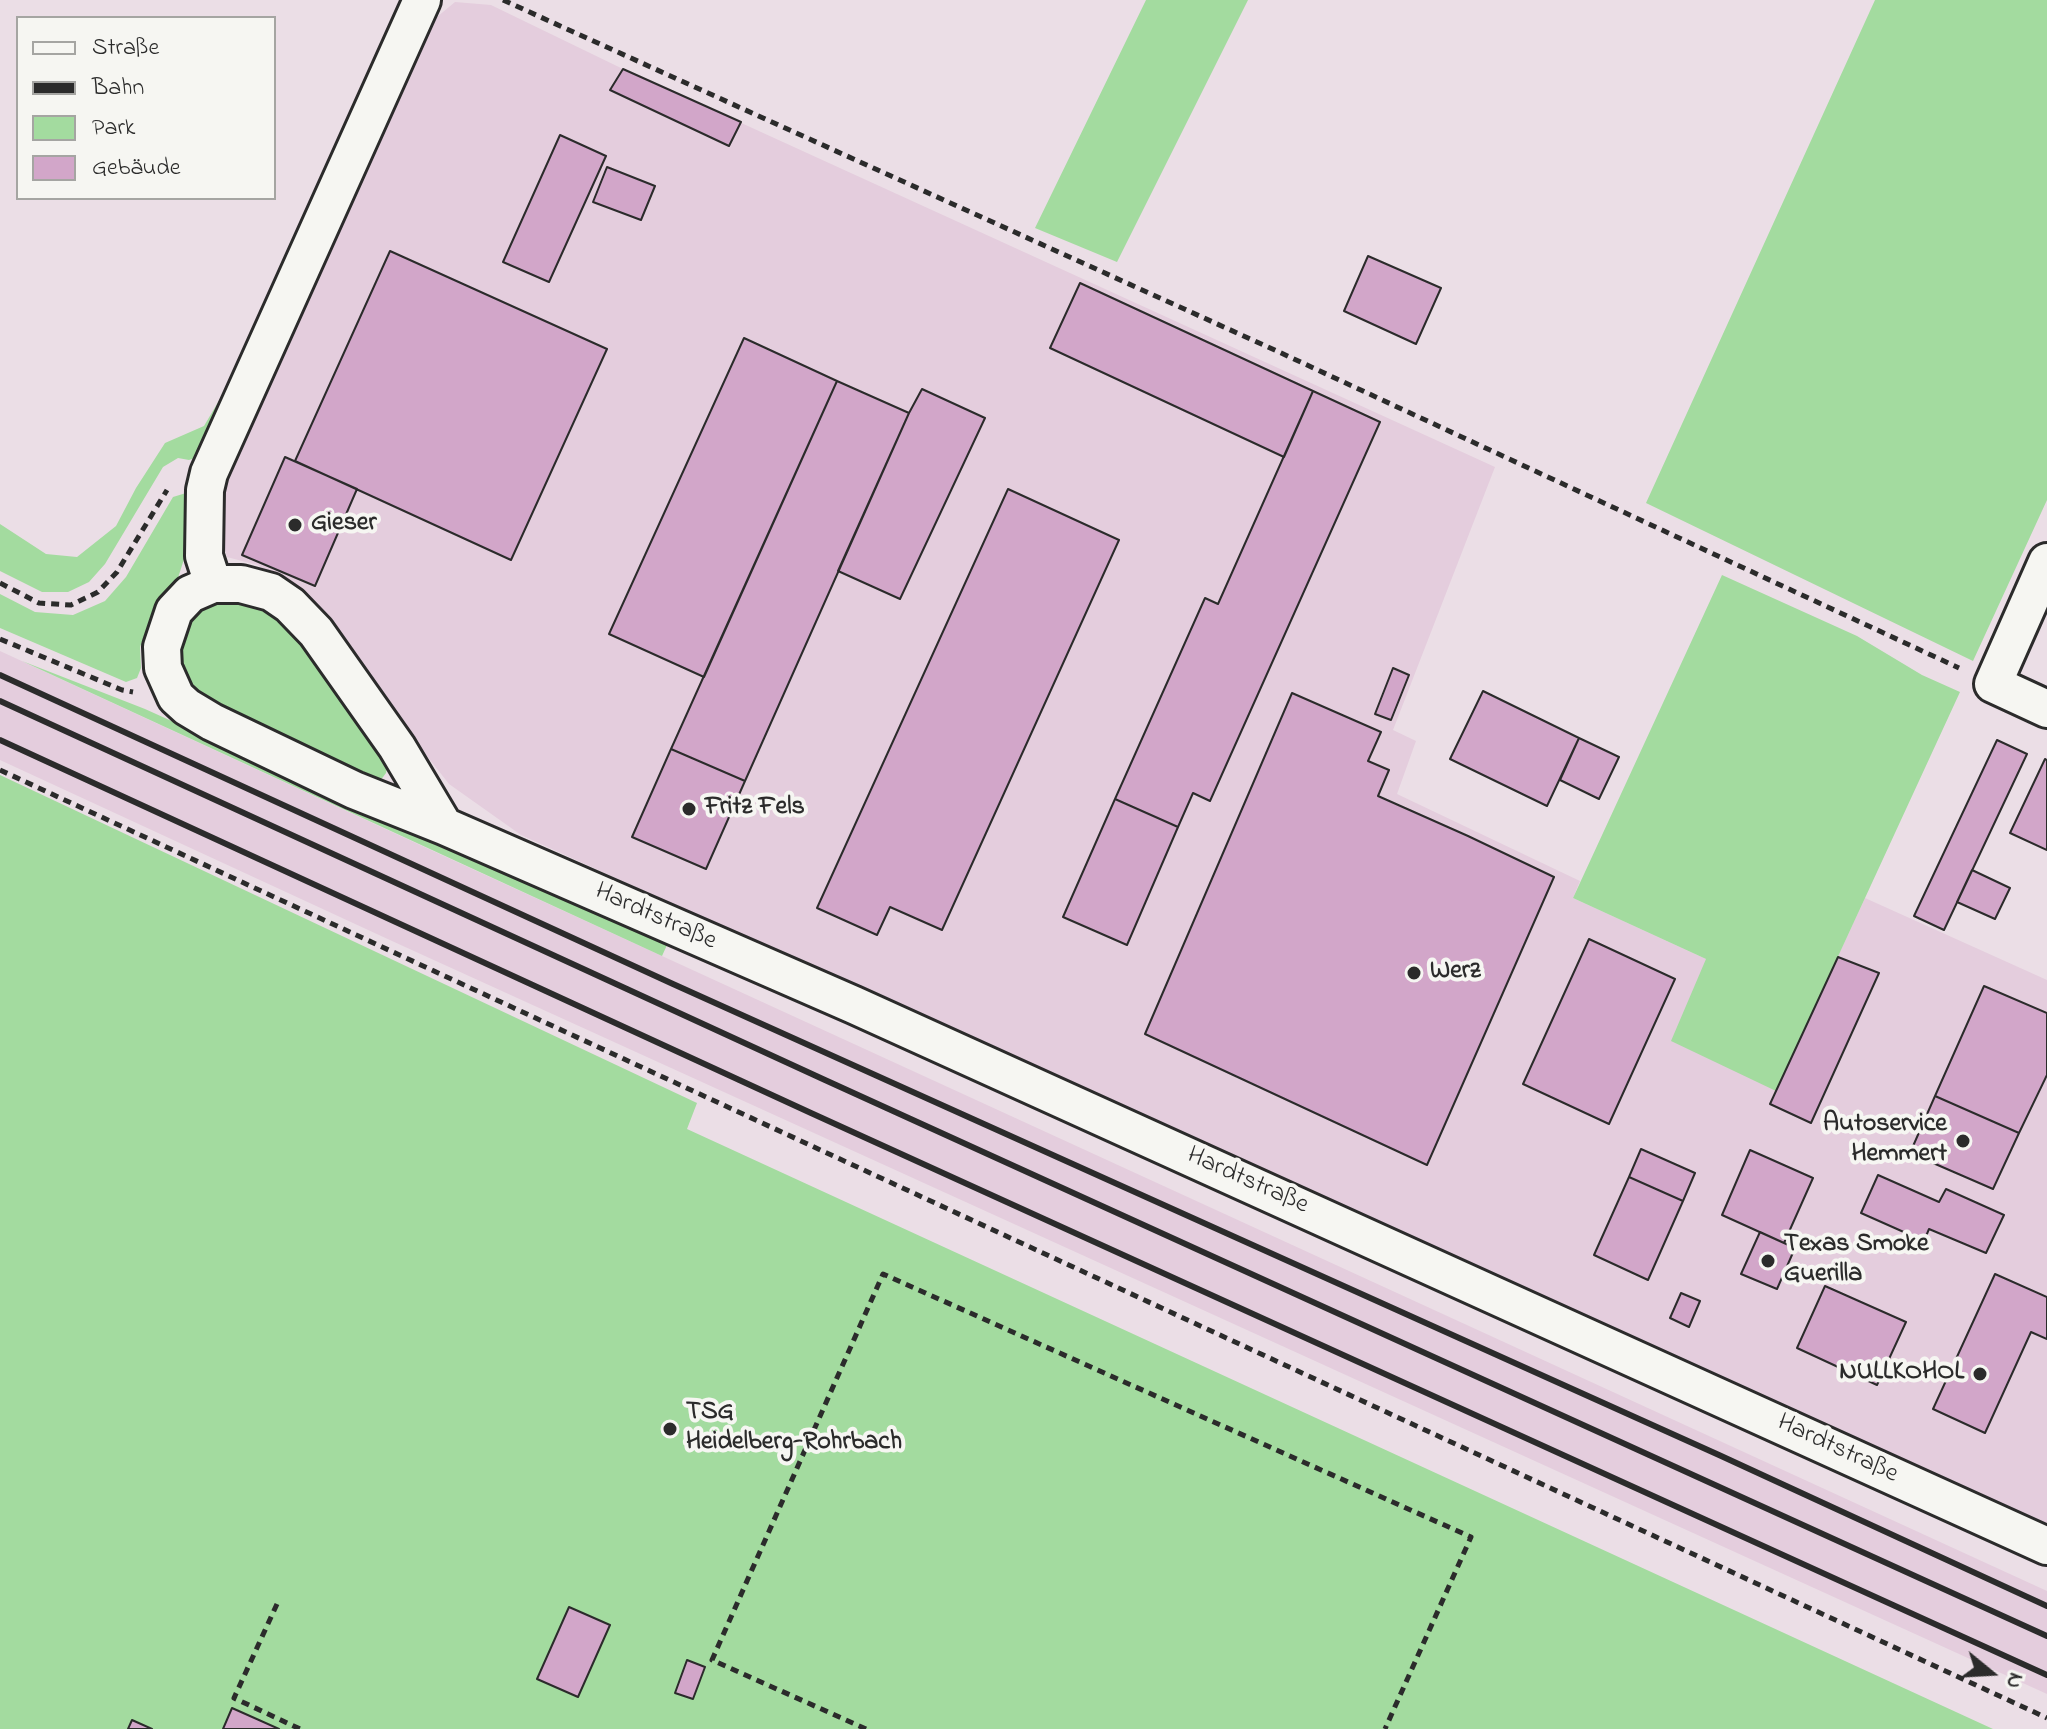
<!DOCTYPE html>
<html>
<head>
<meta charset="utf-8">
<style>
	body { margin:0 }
	#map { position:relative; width:2047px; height:1729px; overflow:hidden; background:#ebdee6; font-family:"Indie Flower",sans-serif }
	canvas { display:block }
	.legend { position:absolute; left:16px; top:16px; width:260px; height:184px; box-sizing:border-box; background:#f6f6f2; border:2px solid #a5a5a2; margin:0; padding:10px 14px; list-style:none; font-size:24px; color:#2b2b2b }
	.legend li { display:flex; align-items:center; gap:16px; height:40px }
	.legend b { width:40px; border:2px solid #a5a5a2 }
	.north { position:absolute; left:1951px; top:1633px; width:80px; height:80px; -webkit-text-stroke:6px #f6f6f2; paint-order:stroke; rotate:108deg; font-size:22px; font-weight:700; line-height:32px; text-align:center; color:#2b2b2b }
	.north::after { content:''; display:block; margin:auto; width:28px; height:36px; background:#2b2b2b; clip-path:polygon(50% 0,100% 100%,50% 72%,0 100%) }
</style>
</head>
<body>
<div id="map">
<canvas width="2047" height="1729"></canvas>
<ul class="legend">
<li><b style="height:10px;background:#f6f6f2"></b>Straße</li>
<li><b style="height:10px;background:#2b2b2b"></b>Bahn</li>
<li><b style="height:22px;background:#a3db9f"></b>Park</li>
<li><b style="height:22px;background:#d2a6c9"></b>Gebäude</li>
</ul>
<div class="north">N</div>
</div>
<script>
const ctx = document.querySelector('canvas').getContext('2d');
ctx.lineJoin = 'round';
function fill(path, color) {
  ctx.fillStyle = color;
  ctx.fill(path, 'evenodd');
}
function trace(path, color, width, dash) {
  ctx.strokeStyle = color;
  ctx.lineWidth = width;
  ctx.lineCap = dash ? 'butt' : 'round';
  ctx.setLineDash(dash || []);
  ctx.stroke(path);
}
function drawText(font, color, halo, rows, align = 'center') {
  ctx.font = font + ' "Indie Flower",sans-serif';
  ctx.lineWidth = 8;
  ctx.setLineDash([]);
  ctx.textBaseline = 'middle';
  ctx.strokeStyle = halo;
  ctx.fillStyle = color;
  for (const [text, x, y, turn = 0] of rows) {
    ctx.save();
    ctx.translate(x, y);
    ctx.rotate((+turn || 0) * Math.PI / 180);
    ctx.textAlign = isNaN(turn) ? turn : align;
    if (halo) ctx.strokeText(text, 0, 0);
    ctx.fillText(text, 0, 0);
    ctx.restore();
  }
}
const built = new Path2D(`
	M455 2 491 5 623 69 1495 467 1393 730 1416 741 1397 794 1580 881 1573 898 1706 959 1776 1090 1865 898 2047 980V1527L521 835 449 784 412 737 315 605 288 581 257 565 227 557 216 515 223 475 290 330 437 17Z
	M0 651 433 851 2047 1591V1694L392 941 0 760Z`);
const green = new Path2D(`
	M1146 0H1248L1117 262 1035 228Z
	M1875 0H2047V500L1973 661 1646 503Z
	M247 353 198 457 189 460 178 458 163 467 105 564 89 582 68 592H42L0 571V524L46 554 77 557 116 526 136 488 165 443 204 426Z
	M186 493 188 504 185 556 177 581 159 598 140 647 141 668 137 678 126 682 0 628V594L35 612 73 615 105 601 126 577 173 497Z
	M1722 575 1857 636 1922 675 1960 692 1776 1091 1671 1041 1706 959 1573 898Z
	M245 599 265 608 286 625 382 753 388 763 386 773 380 781 368 783 207 705 187 679 179 657 187 625 202 607 220 600Z
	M22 661 145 709 667 945 662 956Z
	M0 775 697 1103 687 1129 1993 1729H0Z`);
const building = new Path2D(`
	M623 69 741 122 729 146 610 90Z
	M560 135 606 156 549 282 503 262Z
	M607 167 655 186 641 220 593 202Z
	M390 251 607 349 511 560 295 461Z
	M1368 256 1441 288 1416 344 1344 311Z
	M1080 283 1313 391 1284 457 1050 348Z
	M744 338 837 381 704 677 609 634Z
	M837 381 909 413 745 781 671 749Z
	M922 389 985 418 900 599 838 571 909 413Z
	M1313 391 1380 422 1210 801 1193 793 1178 827 1115 799 1205 598 1218 604Z
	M285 457 357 489 315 586 242 555Z
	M1008 489 1119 540 942 930 890 907 877 935 817 908Z
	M1393 668 1409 675 1391 720 1375 714Z
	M1483 691 1579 738 1547 806 1450 759Z
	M1292 693 1381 732 1368 761 1389 770 1378 796 1468 836 1554 877 1427 1165 1145 1034Z
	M1579 738 1619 757 1599 799 1560 780Z
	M1997 740 2027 754 1944 930 1914 916Z
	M671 749 745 781 706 869 632 837Z
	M2045 759 2047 760V850L2010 833Z
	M1115 799 1178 827 1127 945 1063 917Z
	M1972 870 2010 888 1995 919 1957 902Z
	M1589 939 1675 979 1609 1124 1523 1084Z
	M1838 957 1879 973 1811 1123 1770 1104Z
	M1984 986 2047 1013V1075L2019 1133 1935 1096Z
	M1935 1096 2019 1133 1993 1189 1910 1153Z
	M1641 1149 1695 1173 1683 1201 1629 1177Z
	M1750 1150 1813 1178 1784 1243 1722 1215Z
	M1878 1175 1939 1202 1946 1189 2004 1215 1986 1253 1929 1229 1924 1241 1861 1213Z
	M1629 1177 1683 1201 1648 1280 1594 1255Z
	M1760 1232 1795 1248 1777 1289 1741 1274Z
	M1995 1274 2047 1297V1339L2031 1332 1985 1433 1933 1409Z
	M1825 1286 1906 1322 1877 1385 1797 1348Z
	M1681 1293 1700 1301 1689 1327 1670 1318Z
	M569 1607 610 1625 578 1697 537 1679Z
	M687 1660 705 1667 693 1699 675 1693Z
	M232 1708 279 1729H223Z
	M132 1720 152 1729H128Z`);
const path = new Path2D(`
	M503 0 1279 352 1959 668
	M0 583 39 603 71 605 98 592 117 572 167 490
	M0 639 122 690 133 692
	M0 770 2047 1718
	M277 1604 234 1698 300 1729
	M866 1729 712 1660 883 1274 1471 1537 1385 1729`);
const minor = new Path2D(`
	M2047 562 1993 684 2047 709
	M213 584 204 556 205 490 209 473 422 0
	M444 826 397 747 316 632 290 605 271 592 241 584H213L190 594 174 611 162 647 163 668 176 697 187 707 212 722 354 790 444 826 854 1005 2047 1546`);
const rail = new Path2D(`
	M0 675 673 984 1719 1455 2047 1606
	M0 701 825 1080 2047 1636
	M0 740 811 1113 2047 1675`);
const markers = [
	[295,525,8,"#2b2b2b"],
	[689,809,8,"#2b2b2b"],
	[1414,973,8,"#2b2b2b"],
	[1963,1141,8,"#2b2b2b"],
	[1768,1261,8,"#2b2b2b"],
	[1980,1374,8,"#2b2b2b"],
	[670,1429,8,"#2b2b2b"]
];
const poiNames = [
	["Gieser",311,525],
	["Fritz Fels",705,809],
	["Werz",1430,973],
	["Autoservice",1947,1126,"right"],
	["Hemmert",1947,1156,"right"],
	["Texas Smoke",1784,1246],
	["Guerilla",1784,1276],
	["NULLKOHOL",1964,1374,"right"],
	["TSG",686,1414],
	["Heidelberg-Rohrbach",686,1444]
];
const streetNames = [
	["Hardtstraße",655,918,24],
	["Hardtstraße",1247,1182,24],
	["Hardtstraße",1837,1450,25]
];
fill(built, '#e4cddd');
fill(green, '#a3db9f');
fill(building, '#d2a6c9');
trace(building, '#2b2b2b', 2);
trace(minor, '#2b2b2b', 42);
trace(path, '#2b2b2b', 5, [8, 6]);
trace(minor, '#f6f6f2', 36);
trace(rail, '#2b2b2b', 6);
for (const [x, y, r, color] of markers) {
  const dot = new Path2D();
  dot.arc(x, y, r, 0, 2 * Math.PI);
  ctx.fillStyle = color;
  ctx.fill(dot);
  trace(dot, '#f6f6f2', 3);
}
drawText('bold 26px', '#2b2b2b', '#f6f6f2', poiNames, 'left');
drawText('26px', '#2b2b2b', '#f6f6f2', streetNames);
</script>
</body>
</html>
